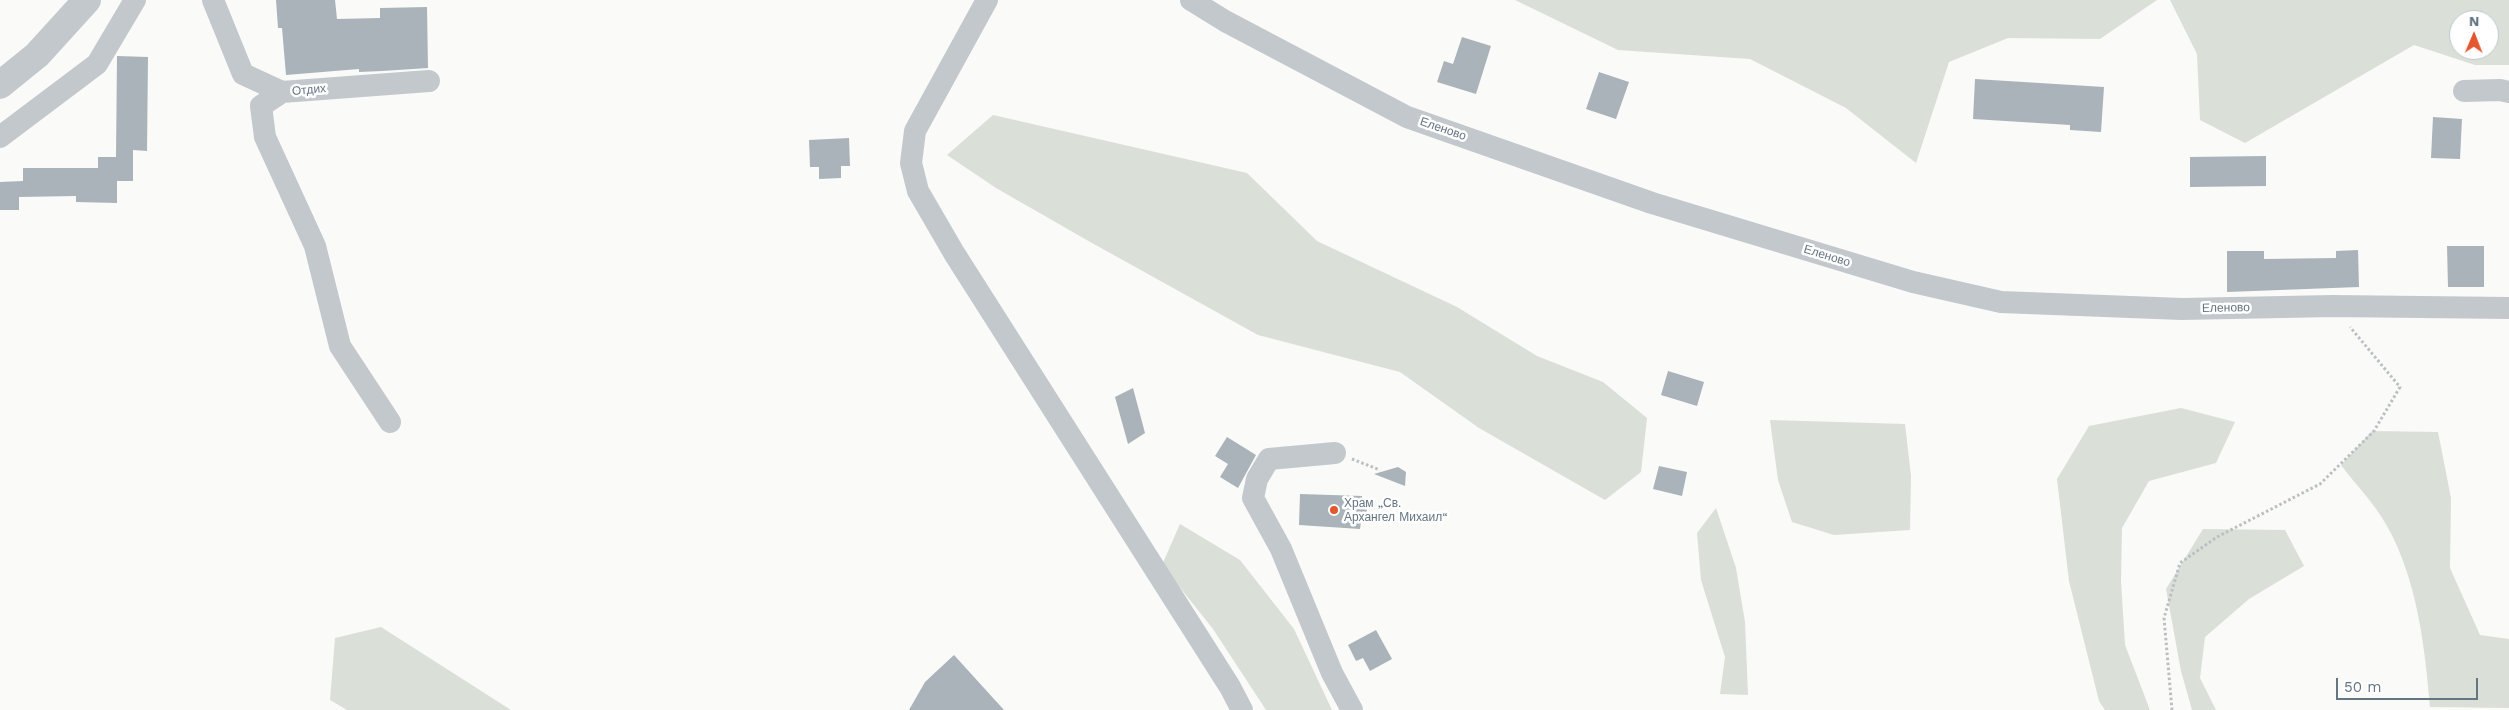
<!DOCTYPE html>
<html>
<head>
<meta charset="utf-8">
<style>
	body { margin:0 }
	#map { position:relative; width:2509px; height:710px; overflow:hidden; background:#fafaf8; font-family:"Work Sans",sans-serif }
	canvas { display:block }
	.north { position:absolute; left:2449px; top:10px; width:50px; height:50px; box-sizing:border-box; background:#fff; border:1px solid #c1c8cd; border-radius:50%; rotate:1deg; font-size:14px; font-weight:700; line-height:20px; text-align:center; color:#657683 }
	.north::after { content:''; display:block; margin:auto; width:18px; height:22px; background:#e4572e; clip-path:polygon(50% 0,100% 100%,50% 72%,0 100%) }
	.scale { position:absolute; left:2336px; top:678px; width:142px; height:22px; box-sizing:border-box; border:2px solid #657683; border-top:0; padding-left:6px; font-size:15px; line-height:18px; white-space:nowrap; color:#657683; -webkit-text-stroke:4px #fff; paint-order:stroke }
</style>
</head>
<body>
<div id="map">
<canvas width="2509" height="710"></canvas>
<div class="north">N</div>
<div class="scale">50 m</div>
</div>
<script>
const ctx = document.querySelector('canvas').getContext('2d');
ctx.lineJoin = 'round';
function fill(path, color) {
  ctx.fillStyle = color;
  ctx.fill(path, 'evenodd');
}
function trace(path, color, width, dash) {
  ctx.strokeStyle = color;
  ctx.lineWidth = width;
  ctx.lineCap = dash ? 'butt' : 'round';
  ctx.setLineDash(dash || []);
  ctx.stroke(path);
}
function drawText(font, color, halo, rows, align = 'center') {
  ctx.font = font + ' "Work Sans",sans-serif';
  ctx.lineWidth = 5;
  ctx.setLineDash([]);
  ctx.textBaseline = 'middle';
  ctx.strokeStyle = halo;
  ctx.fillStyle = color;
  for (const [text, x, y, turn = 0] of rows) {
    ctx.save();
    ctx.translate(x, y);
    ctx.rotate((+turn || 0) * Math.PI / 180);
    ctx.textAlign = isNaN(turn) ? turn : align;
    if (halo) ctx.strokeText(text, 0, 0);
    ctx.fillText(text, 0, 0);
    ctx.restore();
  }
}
const green = new Path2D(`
	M1515 0H2157L2100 39 2008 38 1949 62 1916 163 1846 108 1750 59 1618 50Z
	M2170 0H2509V65H2475L2414 45 2245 143 2200 120 2197 54ZM2459 20H2489V50H2459Z
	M993 115 1247 173 1317 241 1457 307 1537 356 1603 382 1647 418 1641 472 1605 500 1479 428 1400 372 1258 335 1092 243 996 188 947 155Z
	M2181 408 2235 422 2216 463 2149 481 2122 528 2121 581 2125 645 2150 710H2105L2099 701 2069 581 2057 479 2089 426Z
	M1770 420 1905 424 1911 476 1910 530 1834 535 1792 522 1778 480Z
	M2372 431 2438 432 2451 498 2450 568 2480 635 2509 639V708L2430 707C2425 647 2417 579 2387 526 2375 504 2356 485 2341 465Z
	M1716 508 1736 568 1745 622 1748 695 1720 694 1725 657 1701 580 1697 533Z
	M1180 524 1240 560 1294 629 1332 710H1266L1213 629 1162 565Z
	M2203 529 2285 530 2304 566 2249 599 2205 637 2200 678 2216 710H2192L2181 671 2166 589Z
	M381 627 511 710H347L330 700 335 638Z`);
const building = new Path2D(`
	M276 0H335L337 19 380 18V8L427 7 428 68 382 71 359 72V69L286 75 282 28H278Z
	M1462 37 1491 46 1476 94 1437 82 1444 61 1453 64Z
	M117 56 148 57 147 151 133 150V181H117V203L76 202V196L19 197V210H0V182L23 181V168H98V157H116Z
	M1599 72 1629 82 1616 119 1586 109Z
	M1975 79 2104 87 2101 132 2070 130V125L1973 119Z
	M2433 117 2462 119 2460 159 2431 158Z
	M849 138 850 166H841V178L819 179V167H810L809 140Z
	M2266 156V186L2190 187V157Z
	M2447 246H2484V287H2448Z
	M2358 250 2359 287 2227 292V251H2264V259L2336 258V251Z
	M1668 371 1704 382 1697 406 1661 395Z
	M1133 388 1145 433 1128 444 1115 397Z
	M1227 437 1256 455 1238 488 1220 477 1228 464 1215 456Z
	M1659 466 1687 472 1682 496 1653 489Z
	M1398 467 1406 472 1405 486 1374 474Z
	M1300 494 1362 496V502L1367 509 1366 516 1361 522 1360 529 1299 525Z
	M1376 630 1392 659 1370 671 1363 658 1356 661 1348 645Z
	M954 655 1004 710H909L925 682Z`);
const path = new Path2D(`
	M1352 459 1380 470
	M2172 710 2164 618 2180 563 2217 537 2320 484 2374 431 2400 387 2350 327`);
const minor = new Path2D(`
	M213 0 243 74 282 92 429 81
	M987 0 915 131 911 163 918 191 954 253 1230 687 1242 710
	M1191 0 1225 21 1407 117 1652 203 1913 282 2001 302 2182 309 2333 306 2509 308
	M2464 91 2500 90 2509 92
	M282 92 261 106 265 137 315 246 340 346 390 422
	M0 137 97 64 135 0
	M1335 453 1269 459 1257 479 1253 498 1281 549 1332 673 1352 710`);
const tertiary = new Path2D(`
	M0 85 37 55 87 0`);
const markers = [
	[1334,510,5,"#e4572e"]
];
const streetNames = [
	["Отдих",309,90,-5],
	["Еленово",1443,129,19],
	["Еленово",1827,256,17],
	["Еленово",2226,308,-1]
];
const poiNames = [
	["Храм „Св.",1344,503],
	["Архангел Михаил“",1344,517]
];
fill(green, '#dadfd7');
fill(building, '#aab3b9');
trace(path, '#bbbfc2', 3, [2.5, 2.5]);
trace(minor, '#c3c8cc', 22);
trace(tertiary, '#c3c8cc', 28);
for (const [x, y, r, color] of markers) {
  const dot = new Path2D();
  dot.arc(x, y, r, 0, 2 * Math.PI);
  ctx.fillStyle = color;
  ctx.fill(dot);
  trace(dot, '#fff', 2);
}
drawText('12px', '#657683', '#fff', streetNames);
drawText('12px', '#657683', '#fff', poiNames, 'left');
</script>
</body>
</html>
